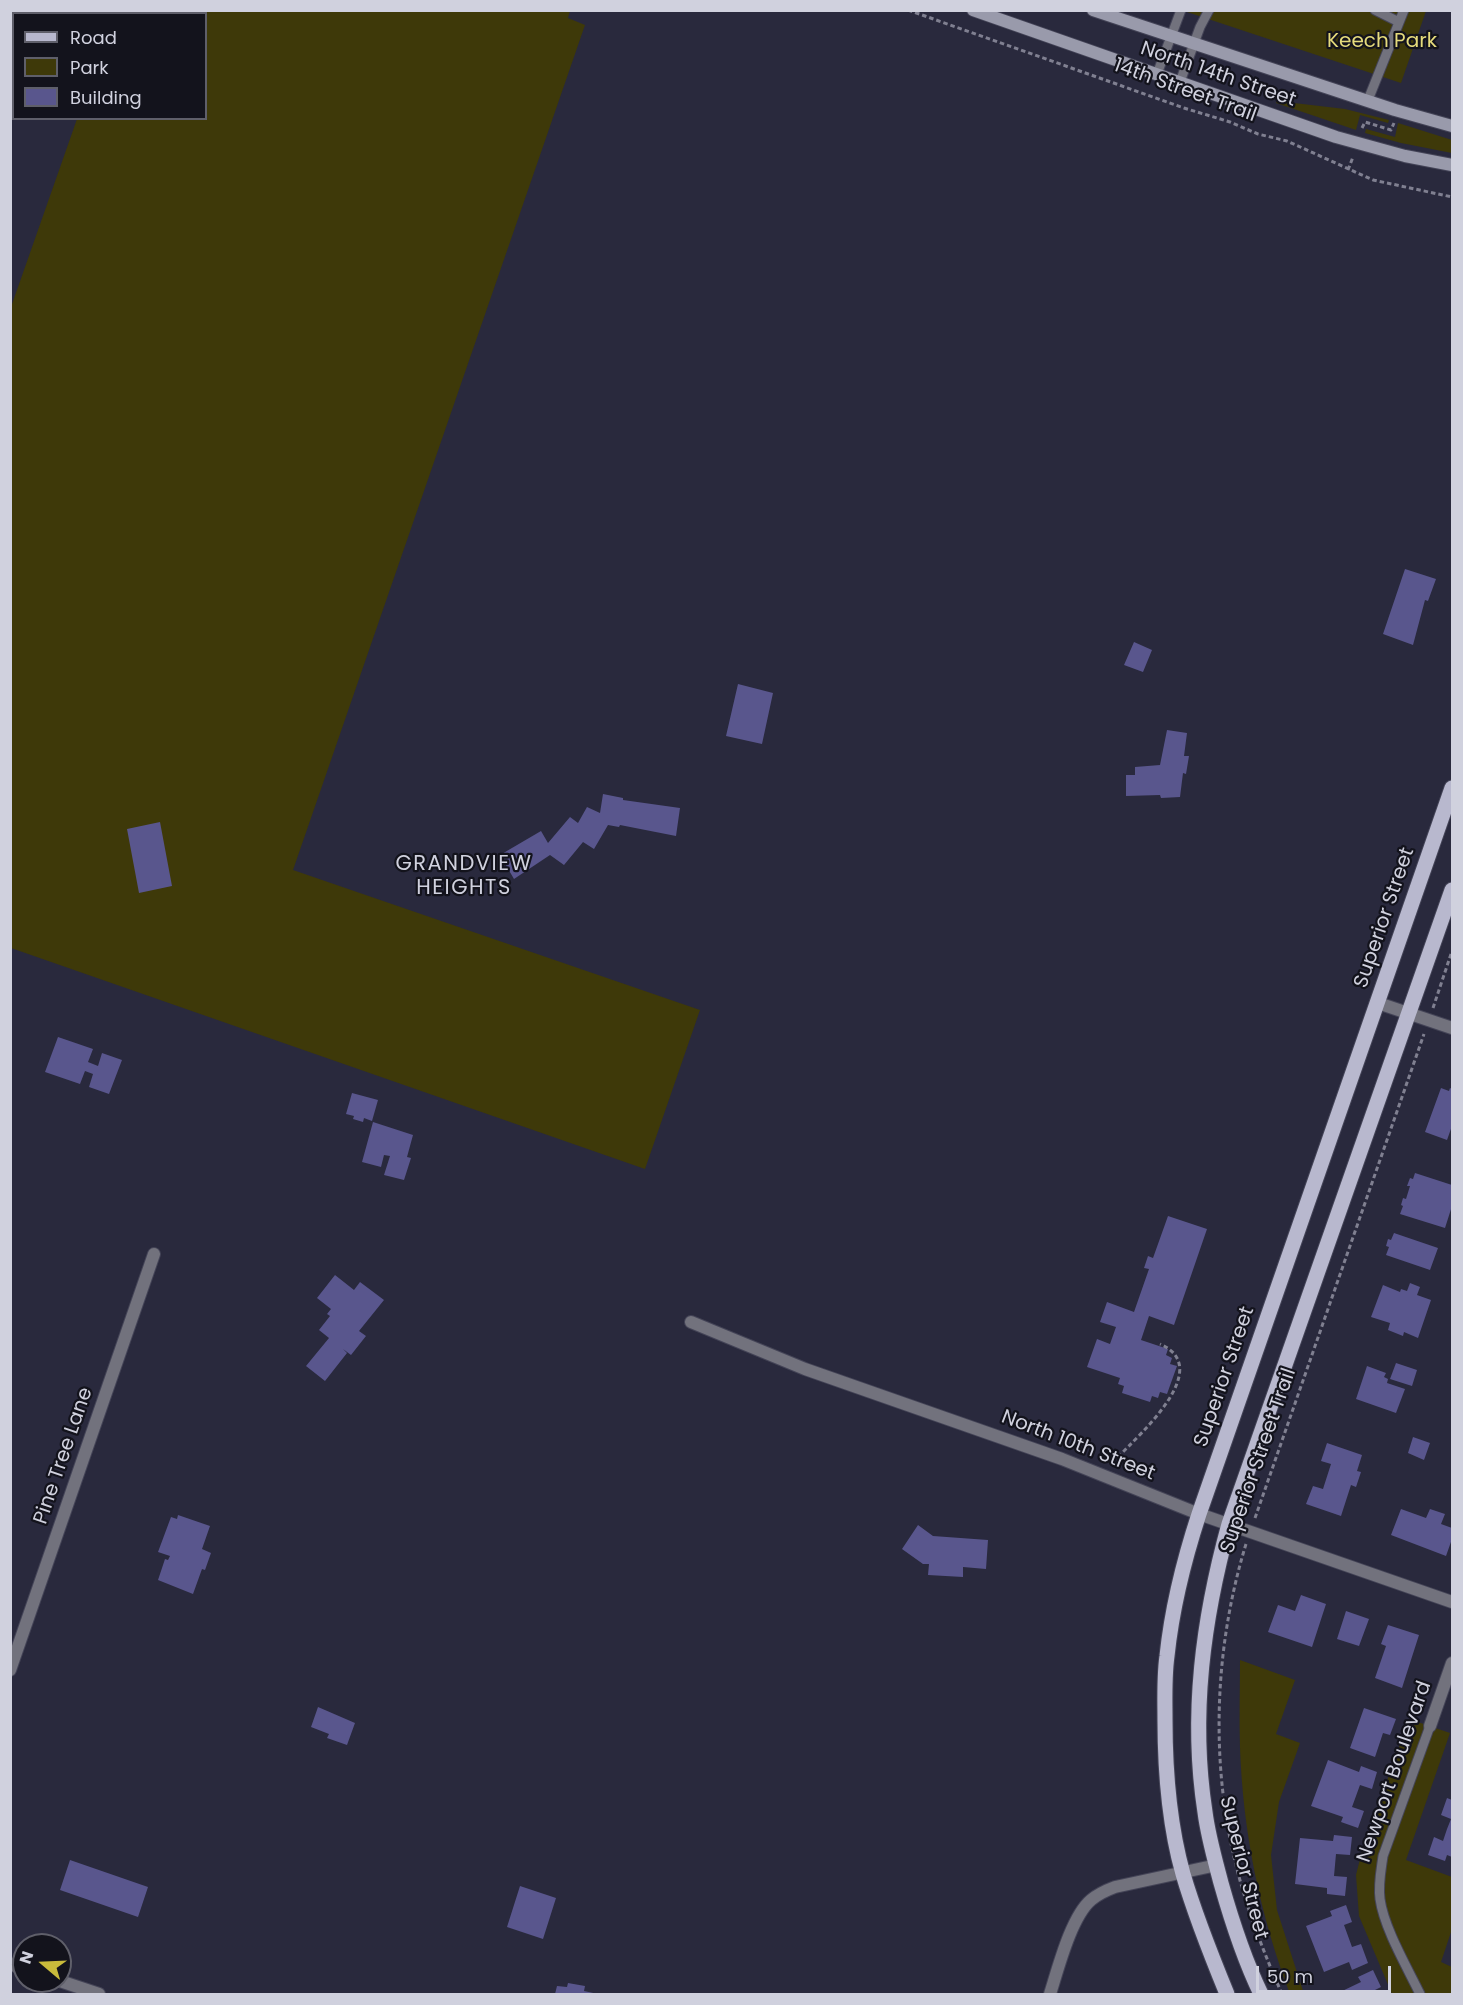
<!DOCTYPE html>
<html>
<head>
<meta charset="utf-8">
<style>
	body { margin:0 }
	#map { position:relative; width:1463px; height:2005px; overflow:hidden; background:#29293d; font-family:Poppins,sans-serif }
	canvas { display:block }
	.frame { position:absolute; inset:0; border:12px solid #d0d1de; pointer-events:none }
	.legend { position:absolute; left:12px; top:12px; width:195px; height:108px; box-sizing:border-box; background:#13131c; border:2px solid #5f5f6a; margin:0; padding:8px 10px; list-style:none; font-size:18px; color:#d0d1de }
	.legend li { display:flex; align-items:center; gap:12px; height:30px }
	.legend b { width:30px; border:2px solid #5f5f6a }
	.north { position:absolute; left:12px; top:1933px; width:60px; height:60px; box-sizing:border-box; background:#13131c; border:2px solid #5f5f6a; border-radius:50%; rotate:289deg; font-size:16px; font-weight:700; line-height:24px; text-align:center; color:#d0d1de }
	.north::after { content:''; display:block; margin:auto; width:21px; height:27px; background:#c9bb3b; clip-path:polygon(50% 0,100% 100%,50% 72%,0 100%) }
	.scale { position:absolute; left:1256px; top:1966px; width:135px; height:27px; box-sizing:border-box; border:3px solid #d0d1de; border-top:0; padding-left:8px; font-size:18px; line-height:21px; white-space:nowrap; color:#d0d1de; -webkit-text-stroke:4px #13131c; paint-order:stroke }
</style>
</head>
<body>
<div id="map">
<canvas width="1463" height="2005"></canvas>
<div class="frame"></div>
<ul class="legend">
<li><b style="height:8px;background:#b8b8ce"></b>Road</li>
<li><b style="height:16px;background:#3e3909"></b>Park</li>
<li><b style="height:16px;background:#59568d"></b>Building</li>
</ul>
<div class="north">N</div>
<div class="scale">50 m</div>
</div>
<script>
const ctx = document.querySelector('canvas').getContext('2d');
ctx.lineJoin = 'round';
function fill(path, color) {
  ctx.fillStyle = color;
  ctx.fill(path, 'evenodd');
}
function trace(path, color, width, dash) {
  ctx.strokeStyle = color;
  ctx.lineWidth = width;
  ctx.lineCap = dash ? 'butt' : 'round';
  ctx.setLineDash(dash || []);
  ctx.stroke(path);
}
function drawText(font, color, halo, rows, align = 'center') {
  ctx.font = font + ' Poppins,sans-serif';
  ctx.lineWidth = 4.5;
  ctx.setLineDash([]);
  ctx.textBaseline = 'middle';
  ctx.strokeStyle = halo;
  ctx.fillStyle = color;
  for (const [text, x, y, turn = 0] of rows) {
    ctx.save();
    ctx.translate(x, y);
    ctx.rotate((+turn || 0) * Math.PI / 180);
    ctx.textAlign = isNaN(turn) ? turn : align;
    if (halo) ctx.strokeText(text, 0, 0);
    ctx.fillText(text, 0, 0);
    ctx.restore();
  }
}
const green = new Path2D(`
	M115 11H570L568 18 585 25 293 870 700 1010 645 1169 11 948V307L77 119 206 118V14L114 13Z
	M1184 11H1426L1401 83Z
	M1277 101 1345 109 1389 120 1388 123 1360 115 1356 130 1276 103Z
	M1398 123 1452 140V153L1401 143 1365 133 1366 129 1395 137Z
	M1240 1660 1295 1680 1276 1734 1300 1743 1279 1802 1271 1855 1277 1910 1304 1994H1290C1260 1915 1243 1833 1240 1748 1239 1719 1240 1689 1240 1660Z
	M1409 1719 1450 1733 1406 1860 1452 1877V1929L1441 1962 1452 1967V1994H1392L1359 1916 1356 1875 1362 1851Z`);
const building = new Path2D(`
	M1405 569 1436 579 1428 601 1425 600 1413 645 1383 634Z
	M1134 642 1152 650 1143 672 1124 665Z
	M738 684 773 693 762 744 726 736Z
	M1167 730 1187 733 1184 756H1189L1186 774 1183 773 1180 797 1161 798 1160 795 1126 796V775H1135V767L1160 765Z
	M603 794 623 798V800L680 808 676 836 620 825 619 827 608 825 594 849 583 842 564 865 550 855 514 879 500 855 541 831 548 843 570 817 578 823 587 807 600 813Z
	M160 822 172 886 139 893 127 829Z
	M58 1037 93 1049 88 1062 98 1066 102 1053 122 1060 109 1094 89 1087 93 1074 85 1071 80 1084 45 1072Z
	M1441 1088 1449 1091 1450 1088 1452 1089V1126L1447 1140 1425 1132Z
	M352 1093 378 1100 372 1121 364 1118 363 1122 353 1119 354 1116 346 1114Z
	M373 1122 413 1135 407 1157 411 1158 404 1180 384 1175 390 1156 384 1155 381 1167 362 1162Z
	M1415 1173 1452 1185V1206L1445 1228 1400 1214 1403 1206 1401 1205 1403 1198 1406 1199 1410 1186H1407L1410 1178 1413 1179Z
	M1168 1216 1207 1229 1174 1325 1149 1316 1141 1340 1168 1349 1166 1355 1172 1358 1170 1364 1177 1366 1167 1394 1160 1392 1158 1398 1152 1396 1150 1402 1122 1393 1124 1386 1118 1384 1120 1378 1087 1367 1097 1339 1110 1344 1116 1327 1100 1322 1107 1302 1134 1312 1149 1269 1144 1268 1148 1256 1153 1258Z
	M1394 1233 1438 1248 1430 1270 1386 1255 1389 1247 1386 1246 1388 1239 1391 1240Z
	M335 1275 354 1290 360 1282 384 1300 359 1331 366 1336 351 1355 343 1349 347 1353 325 1381 306 1366 329 1338 319 1330 330 1316 327 1314 331 1309 317 1298Z
	M1410 1283 1420 1287 1417 1295 1431 1300 1418 1338 1404 1332 1403 1336 1388 1330 1390 1323 1371 1317 1383 1285 1400 1292 1401 1289 1407 1291Z
	M1396 1363 1417 1370 1412 1386 1390 1379Z
	M1367 1366 1386 1373 1384 1377 1388 1379 1387 1383 1405 1389 1396 1413 1356 1399Z
	M1413 1437 1430 1443 1424 1460 1408 1453Z
	M1327 1443 1362 1455 1357 1471 1361 1472 1356 1487 1351 1485 1341 1516 1306 1504 1313 1486 1323 1489 1331 1464 1321 1461Z
	M1401 1509 1426 1518 1430 1509 1445 1514 1441 1524 1452 1528V1539L1446 1556 1391 1535Z
	M178 1515 210 1526 202 1549 211 1553 205 1570 202 1569 193 1594 158 1580 165 1559 168 1560 170 1556 158 1552 171 1517 177 1519Z
	M918 1525 933 1536 988 1540 986 1569 963 1567V1577L928 1575 929 1564H923L902 1549Z
	M1301 1595 1326 1604 1312 1647 1268 1632 1278 1605 1295 1611Z
	M1346 1611 1369 1619 1359 1646 1337 1639Z
	M1388 1625 1419 1635 1402 1688 1375 1678 1386 1646 1381 1644Z
	M318 1707 355 1723 347 1745 327 1738 329 1734 311 1727Z
	M1364 1708 1396 1719 1390 1735 1383 1733 1375 1757 1350 1748Z
	M1328 1760 1359 1772 1361 1766 1377 1772 1372 1789 1360 1785 1352 1807 1364 1811 1358 1828 1341 1822 1343 1817 1311 1806Z
	M1447 1798 1452 1800V1857L1447 1855 1445 1861 1428 1855 1434 1837 1443 1841 1447 1829 1451 1819 1441 1815Z
	M1334 1835 1352 1837 1350 1855 1336 1854 1334 1876 1347 1877 1345 1896 1327 1894V1888L1295 1884 1300 1838 1333 1841Z
	M70 1860 148 1887 138 1917 60 1890Z
	M520 1886 556 1898 543 1939 507 1927Z
	M1346 1905 1352 1922 1344 1925 1352 1947 1361 1944 1368 1963 1352 1970 1349 1962 1324 1972 1306 1926 1332 1916 1330 1911Z
	M1373 1970 1381 1987 1373 1991 1377 1994H1336L1361 1982 1358 1977Z
	M568 1983 585 1986 584 1991 598 1994H555L557 1986 567 1987Z`);
const path = new Path2D(`
	M908 10 1184 108 1230 122 1258 134 1287 141 1373 180 1452 197
	M1362 128 1365 122 1391 130 1394 123
	M1348 170 1353 157
	M1433 1008 1452 951
	M1118 1457C1140 1434 1215 1368 1160 1344
	M1255 1518 1424 1034
	M1246 1544C1215 1645 1210 1758 1235 1861 1246 1907 1263 1951 1282 1994`);
const lane = new Path2D(`
	M1375 10 1399 22
	M1157 74 1181 10
	M1180 82 1200 27 1209 10
	M1368 100 1404 10
	M1420 1994C1407 1967 1384 1928 1380 1899 1378 1884 1381 1871 1383 1856L1430 1726`);
const street = new Path2D(`
	M1378 1003 1452 1028
	M691 1322 805 1369 1062 1459 1199 1514 1452 1602
	M10 1670 154 1254
	M1430 1726 1452 1663
	M10 1964 24 1969
	M60 1981 99 1994
	M1050 1994C1058 1969 1071 1917 1091 1900 1098 1894 1107 1890 1115 1887L1217 1865`);
const secondary = new Path2D(`
	M973 10 1336 137 1405 156 1452 165
	M1093 10 1395 110 1452 126`);
const primary = new Path2D(`
	M1227 1994C1211 1955 1195 1915 1183 1874 1169 1824 1165 1772 1165 1720 1165 1699 1164 1677 1167 1656 1172 1608 1184 1560 1199 1514L1452 788
	M1261 1994C1244 1959 1232 1922 1221 1883 1215 1860 1208 1836 1205 1812 1190 1715 1203 1619 1229 1524L1452 890`);
const parkNames = [
	["Keech Park",1382,42]
];
const streetNames = [
	["North 14th Street",1218,75,19],
	["14th Street Trail",1185,91,20],
	["Superior Street",1385,918,-71],
	["Superior Street",1225,1377,-71],
	["North 10th Street",1078,1446,21],
	["Pine Tree Lane",64,1456,-71],
	["Superior Street Trail",1259,1461,-71],
	["Newport Boulevard",1395,1772,-71],
	["Superior Street",1243,1868,76]
];
const neighbourhoodNames = [
	["GRANDVIEW",464,865],
	["HEIGHTS",464,889]
];
fill(green, '#3e3909');
fill(building, '#59568d');
trace(lane, '#444457', 11);
trace(street, '#444457', 14);
trace(secondary, '#444457', 14);
trace(primary, '#444457', 17);
trace(path, '#808091', 3, [4.5, 3]);
trace(lane, '#72727d', 9);
trace(street, '#72727d', 12);
trace(secondary, '#999aab', 12);
trace(primary, '#b8b8ce', 15);
drawText('20px', '#e5db7c', '#13131c', parkNames);
drawText('20px', '#d0d1de', '#13131c', streetNames);
ctx.letterSpacing = '1.5px';
drawText('21px', '#d0d1de', '#13131c', neighbourhoodNames);
ctx.letterSpacing = '0px';
</script>
</body>
</html>
